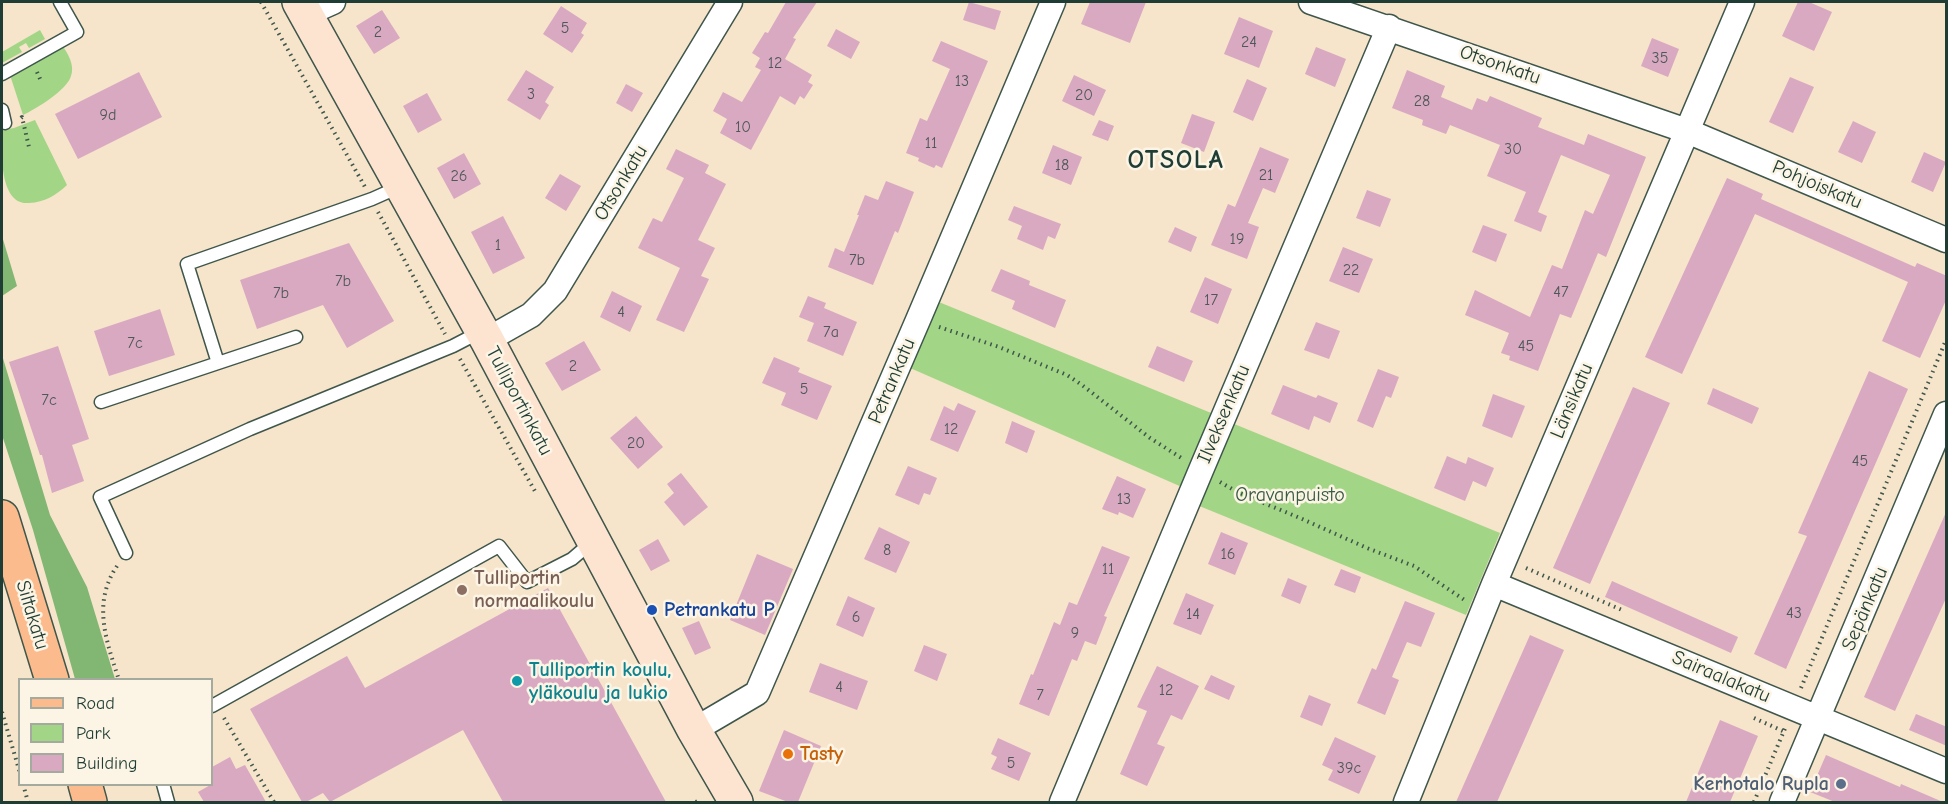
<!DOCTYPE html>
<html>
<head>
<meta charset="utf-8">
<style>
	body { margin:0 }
	#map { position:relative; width:1948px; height:804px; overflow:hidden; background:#f6e4cb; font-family:"Comic Neue",sans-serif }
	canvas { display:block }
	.frame { position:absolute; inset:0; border:3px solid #1f3d34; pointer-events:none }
	.legend { position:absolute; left:18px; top:678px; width:195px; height:108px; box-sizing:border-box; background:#fcf5e5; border:2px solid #a4ab9e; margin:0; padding:8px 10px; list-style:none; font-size:18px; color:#1f3d34 }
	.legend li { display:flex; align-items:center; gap:12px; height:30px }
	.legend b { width:30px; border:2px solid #a4ab9e }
</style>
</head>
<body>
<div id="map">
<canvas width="1948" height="804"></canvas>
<div class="frame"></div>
<ul class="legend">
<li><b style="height:8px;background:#fbbb8c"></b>Road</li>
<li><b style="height:16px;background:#a2d686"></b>Park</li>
<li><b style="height:16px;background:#d9a9c2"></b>Building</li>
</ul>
</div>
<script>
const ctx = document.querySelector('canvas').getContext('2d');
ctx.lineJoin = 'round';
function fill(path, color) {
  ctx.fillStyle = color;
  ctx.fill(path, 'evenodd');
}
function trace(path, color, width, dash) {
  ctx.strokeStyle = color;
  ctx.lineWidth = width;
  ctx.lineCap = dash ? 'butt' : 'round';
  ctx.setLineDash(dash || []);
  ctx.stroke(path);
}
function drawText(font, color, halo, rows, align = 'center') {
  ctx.font = font + ' "Comic Neue",sans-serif';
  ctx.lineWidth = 5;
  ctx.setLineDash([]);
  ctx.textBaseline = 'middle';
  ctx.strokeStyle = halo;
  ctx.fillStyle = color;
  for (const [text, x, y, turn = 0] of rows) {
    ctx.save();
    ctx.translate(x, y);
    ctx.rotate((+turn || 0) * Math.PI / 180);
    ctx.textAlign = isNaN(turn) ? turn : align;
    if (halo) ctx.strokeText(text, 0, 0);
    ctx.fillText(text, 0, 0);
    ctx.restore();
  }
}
const green = new Path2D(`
	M40 30 45 39 29 48 26 43 19 47 22 52 2 63V52Z
	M62 45C68 54 75 65 71 76 67 90 36 109 23 115L10 75Z
	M35 120 67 185C55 196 45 202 29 203 0 206 1 154 2 130L14 128Z
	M929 298 1221 417 1191 491 901 364Z
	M1227 421 1500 533 1466 615 1192 503Z`);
const forest = new Path2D(`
	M2 236 17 286 2 296Z
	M2 355 50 515 87 587 115 679H75L33 530 2 435Z`);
const building = new Path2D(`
	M786 2H817L793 38 796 39 785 59 812 75 808 82 813 85 804 99 800 96 795 105 780 96 751 150 720 133 727 119 713 111 723 92 742 102 761 70 755 67 760 58 752 53 765 32 768 33Z
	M969 2 1001 11 995 30 963 20Z
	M1090 2H1146L1130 43 1081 24Z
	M1798 2H1809L1832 12 1814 51 1782 36Z
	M561 6 587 23 581 33 584 35 572 53 543 34Z
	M382 10 400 38 374 54 356 26Z
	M1239 17 1273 31 1259 68 1224 54Z
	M836 29 860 42 851 59 827 46Z
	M1652 38 1679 49 1668 77 1641 66Z
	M941 41 988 61 942 168 936 165 934 168 918 161 919 158 906 153 920 118 927 121 950 69 932 61Z
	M1316 47 1346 59 1335 87 1305 74Z
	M526 70 554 87 545 102 549 105 540 120 507 100Z
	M1407 70 1445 86 1441 97 1472 110 1477 98 1487 102 1490 96 1542 118 1538 127 1584 145 1588 134 1646 157 1606 257 1598 253 1571 318 1560 314 1538 371 1509 360 1510 356 1501 353 1509 333 1465 315 1475 290 1530 317 1552 265 1562 269 1585 210 1593 214 1610 175 1561 155 1538 212 1547 216 1541 232 1514 221 1526 192 1487 176 1500 145 1450 125 1446 134 1422 125 1423 120 1392 108Z
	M139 72 162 117 78 159 55 114Z
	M1074 75 1106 90 1094 116 1062 101Z
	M1790 77 1814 87 1793 133 1769 122Z
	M1247 79 1267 88 1253 121 1233 112Z
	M626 84 643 93 632 112 616 103Z
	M427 93 442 120 418 133 403 106Z
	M1192 114 1215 122 1204 152 1181 143Z
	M1099 120 1114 126 1108 141 1092 135Z
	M1853 121 1876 132 1862 163 1838 152Z
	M1053 145 1082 157 1071 185 1042 173Z
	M1260 147 1289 159 1275 193 1263 188 1248 223 1259 227 1247 259 1211 245 1228 204 1235 207Z
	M676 149 709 165 705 173 726 184 698 240 715 248 701 276 709 279 684 332 656 320 680 268 638 248 653 218 662 222 684 178 666 169Z
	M1924 152 1946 162 1933 192 1911 182Z
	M464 153 481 184 454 199 437 168Z
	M560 174 581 186 566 211 545 198Z
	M1727 178 1763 194 1761 199 1845 236 1915 267 1917 263 1947 276V298L1920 358 1882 341 1908 282 1755 214 1682 374 1645 357Z
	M886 181 914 192 898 233 895 231 873 285 828 267 835 248 844 252 859 215H857L865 195 878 200Z
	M1367 190 1391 199 1380 227 1356 218Z
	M1014 206 1061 224 1055 239 1048 236 1043 250 1017 239 1022 226 1008 220Z
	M503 216 525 258 493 274 471 232Z
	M1483 225 1507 234 1496 262 1472 252Z
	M1175 227 1197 237 1191 252 1168 242Z
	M349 243 394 321 347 348 323 305 257 329 240 280Z
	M1343 247 1373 259 1359 293 1329 281Z
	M1001 269 1030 281 1029 285 1066 300 1055 328 1012 309 1015 301 991 291Z
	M1205 277 1232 289 1218 324 1190 312Z
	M612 291 642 306 630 332 600 317Z
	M808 296 826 303 824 308 857 322 843 356 807 341 814 323 799 317Z
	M160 309 175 355 109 376 94 331Z
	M1316 322 1340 331 1329 359 1304 350Z
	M584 341 601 370 562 391 545 363Z
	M58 346 89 439 72 445 84 481 52 493 42 455H40L9 362Z
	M1157 346 1193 361 1184 382 1148 367Z
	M774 357 800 368 798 372 832 386 817 420 781 405 786 393 762 383Z
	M1378 369 1399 377 1391 398 1386 396 1373 428 1357 421Z
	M1869 371 1908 389 1786 669 1754 654 1807 536 1798 533Z
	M1283 385 1316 398 1318 395 1338 403 1330 423 1314 416 1309 430 1271 414Z
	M1633 387 1670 403 1590 584 1553 568Z
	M1713 388 1759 408 1752 424 1707 404Z
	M1493 394 1525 406 1512 438 1482 426Z
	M958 403 976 411 958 452 930 440 944 406 954 411Z
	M636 416 663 447 638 469 610 438Z
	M1012 421 1035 431 1027 453 1005 443Z
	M1447 456 1466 464 1468 457 1494 468 1486 487 1473 481 1465 501 1434 488Z
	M908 466 937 478 930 495 924 493 919 505 895 495Z
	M681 473 708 507 684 526 664 502 674 493 667 484Z
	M1117 476 1146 489 1133 518 1119 512 1118 515 1102 509Z
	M1947 510V596L1895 711 1864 697Z
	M879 527 910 542 896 573 864 559Z
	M1221 532 1248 543 1235 575 1208 564Z
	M658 539 670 561 651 571 639 550Z
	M1102 546 1130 557 1104 616 1107 617 1096 645 1085 641 1077 661 1072 659 1049 716 1019 704 1031 674 1033 675 1054 622 1060 625 1069 602 1077 605Z
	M757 554 793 569 765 635 730 620Z
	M1341 569 1361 577 1355 593 1334 585Z
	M1288 578 1307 586 1300 604 1281 596Z
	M1612 581 1738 637 1731 653 1605 597Z
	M548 588 666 802H503L463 730 330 802 323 793 306 802H302L250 709 347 656 365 688Z
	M1186 593 1214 605 1201 635 1173 624Z
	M848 596 875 608 863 637 836 625Z
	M1405 601 1435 613 1421 647 1407 642 1392 677 1399 680 1385 715 1357 703 1372 668 1376 670Z
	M699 621 711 648 695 655 682 628Z
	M1530 635 1564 650 1497 802H1456Z
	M924 645 947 654 937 681 914 671Z
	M820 663 868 681 857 710 809 692Z
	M1157 666 1199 686 1182 720 1171 715 1157 744 1165 747 1147 786 1120 774 1147 711 1137 707Z
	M1211 675 1235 686 1229 700 1204 689Z
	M1309 695 1331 704 1322 726 1300 717Z
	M1916 714 1947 727V746L1909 730Z
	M1720 720 1758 736 1730 802H1686Z
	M784 730 821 746 798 802H788L759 791Z
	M1335 737 1376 756 1359 794 1328 780 1333 770 1322 765Z
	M998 738 1031 753 1019 781 991 769 997 757 991 754Z
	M1826 755 1900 787 1901 784 1943 802H1835L1810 792Z
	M230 757 236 769 245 765 266 802H204L198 792 212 784V767Z`);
const path = new Path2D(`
	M261 2 365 187
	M37 72 41 81
	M21 118 22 117 29 147
	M378 212 445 334
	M939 327 999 347 1067 375 1082 385 1150 438 1183 459
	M460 359 536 493
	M1220 482 1237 492 1300 518 1367 548 1414 566 1466 601
	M117 566C92 603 106 640 119 680
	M1526 568 1622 610
	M1801 688 1946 340
	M2 712 20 773
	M224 718 274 802
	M1754 718 1785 732
	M23 784 28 802
	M696 802 701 799
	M1754 802 1786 726`);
const lane = new Path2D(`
	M2 74 77 32 60 2
	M2 110 5 123
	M218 363 296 337
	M101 402 218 363 187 264 372 199 399 187
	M126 553 100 497 250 429 453 346 480 332
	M212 706 499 546 527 582 572 559 593 541
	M163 784 168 802`);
const street = new Path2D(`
	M1311 2 1687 131 1946 240
	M306 14 333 2
	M487 340 531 315 555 291 730 2
	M1494 584 1946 771
	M694 730 757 693 918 320 1053 2
	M1062 802 1201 470 1389 27
	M1406 802 1494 584 1742 2
	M1782 802 1946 414`);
const secondary = new Path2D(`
	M299 2 487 340 694 730 736 802`);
const primary = new Path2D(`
	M2 517 52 680
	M85 784 90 802`);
const markers = [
	[462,590,6,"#8d6e63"],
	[652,610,6,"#1a4fb4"],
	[517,681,6,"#0f9aa8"],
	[788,754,6,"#e8710a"],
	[1841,784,6,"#5c6f8a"]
];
const numberNames = [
	["5",565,28],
	["2",378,32],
	["24",1249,42],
	["35",1660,58],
	["12",775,63],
	["13",962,81],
	["3",531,94],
	["20",1084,95],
	["28",1422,101],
	["9d",108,115],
	["10",743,127],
	["11",931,143],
	["30",1513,149],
	["18",1062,165],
	["21",1266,175],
	["26",459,176],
	["19",1237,239],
	["1",498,245],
	["7b",857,260],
	["22",1351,270],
	["7b",343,281],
	["47",1561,292],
	["7b",281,293],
	["17",1211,300],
	["4",621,312],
	["7a",831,332],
	["7c",135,343],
	["45",1526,346],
	["2",573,366],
	["5",804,389],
	["7c",49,400],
	["12",951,429],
	["20",636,443],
	["45",1860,461],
	["13",1124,499],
	["8",887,550],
	["16",1228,554],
	["11",1108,569],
	["43",1794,613],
	["14",1193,614],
	["6",856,617],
	["9",1075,633],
	["4",839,687],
	["12",1166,690],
	["7",1040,695],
	["5",1011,763],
	["39c",1349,768]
];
const streetNames = [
	["Otsonkatu",1500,65,19],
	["Otsonkatu",621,183,-59],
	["Pohjoiskatu",1817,185,23],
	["Petrankatu",892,381,-67],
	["Tulliportinkatu",519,401,62],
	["Länsikatu",1572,401,-67],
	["Ilveksenkatu",1224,414,-67],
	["Sepänkatu",1865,609,-67],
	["Siltakatu",32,615,73],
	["Sairaalakatu",1721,677,23]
];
const parkNames = [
	["Oravanpuisto",1290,495]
];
const educationNames = [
	["Tulliportin",474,578],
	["normaalikoulu",474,601]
];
const transitNames = [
	["Petrankatu P",664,610]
];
const cultureNames = [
	["Tulliportin koulu,",529,670],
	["yläkoulu ja lukio",529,693]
];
const foodNames = [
	["Tasty",800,754]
];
const serviceNames = [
	["Kerhotalo Rupla",1829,784]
];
const districtNames = [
	["OTSOLA",1176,161]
];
fill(green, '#a2d686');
fill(forest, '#81b773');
fill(building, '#d9a9c2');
trace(lane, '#3f564b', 15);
trace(street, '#3f564b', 27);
trace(secondary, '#3f564b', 36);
trace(primary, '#3f564b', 36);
trace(path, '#3f564b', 4, [1.5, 4.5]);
trace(lane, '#fff', 12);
trace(street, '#fff', 24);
trace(secondary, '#fde4d1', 33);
trace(primary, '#fbbb8c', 33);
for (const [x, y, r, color] of markers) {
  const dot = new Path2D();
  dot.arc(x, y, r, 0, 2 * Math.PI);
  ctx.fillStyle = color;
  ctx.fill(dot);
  trace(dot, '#fcf5e5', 2);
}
drawText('16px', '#4e5858', null, numberNames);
drawText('20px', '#1f3d34', '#fcf5e5', streetNames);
drawText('20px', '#395c44', '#fcf5e5', parkNames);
drawText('bold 20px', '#785e54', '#fcf5e5', educationNames, 'left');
drawText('bold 20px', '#164399', '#fcf5e5', transitNames, 'left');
drawText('bold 20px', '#0d838f', '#fcf5e5', cultureNames, 'left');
drawText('bold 20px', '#c56008', '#fcf5e5', foodNames, 'left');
drawText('bold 20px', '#4e5e75', '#fcf5e5', serviceNames, 'right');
ctx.letterSpacing = '1.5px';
drawText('bold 26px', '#1f3d34', '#fcf5e5', districtNames);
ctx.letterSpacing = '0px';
</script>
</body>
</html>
